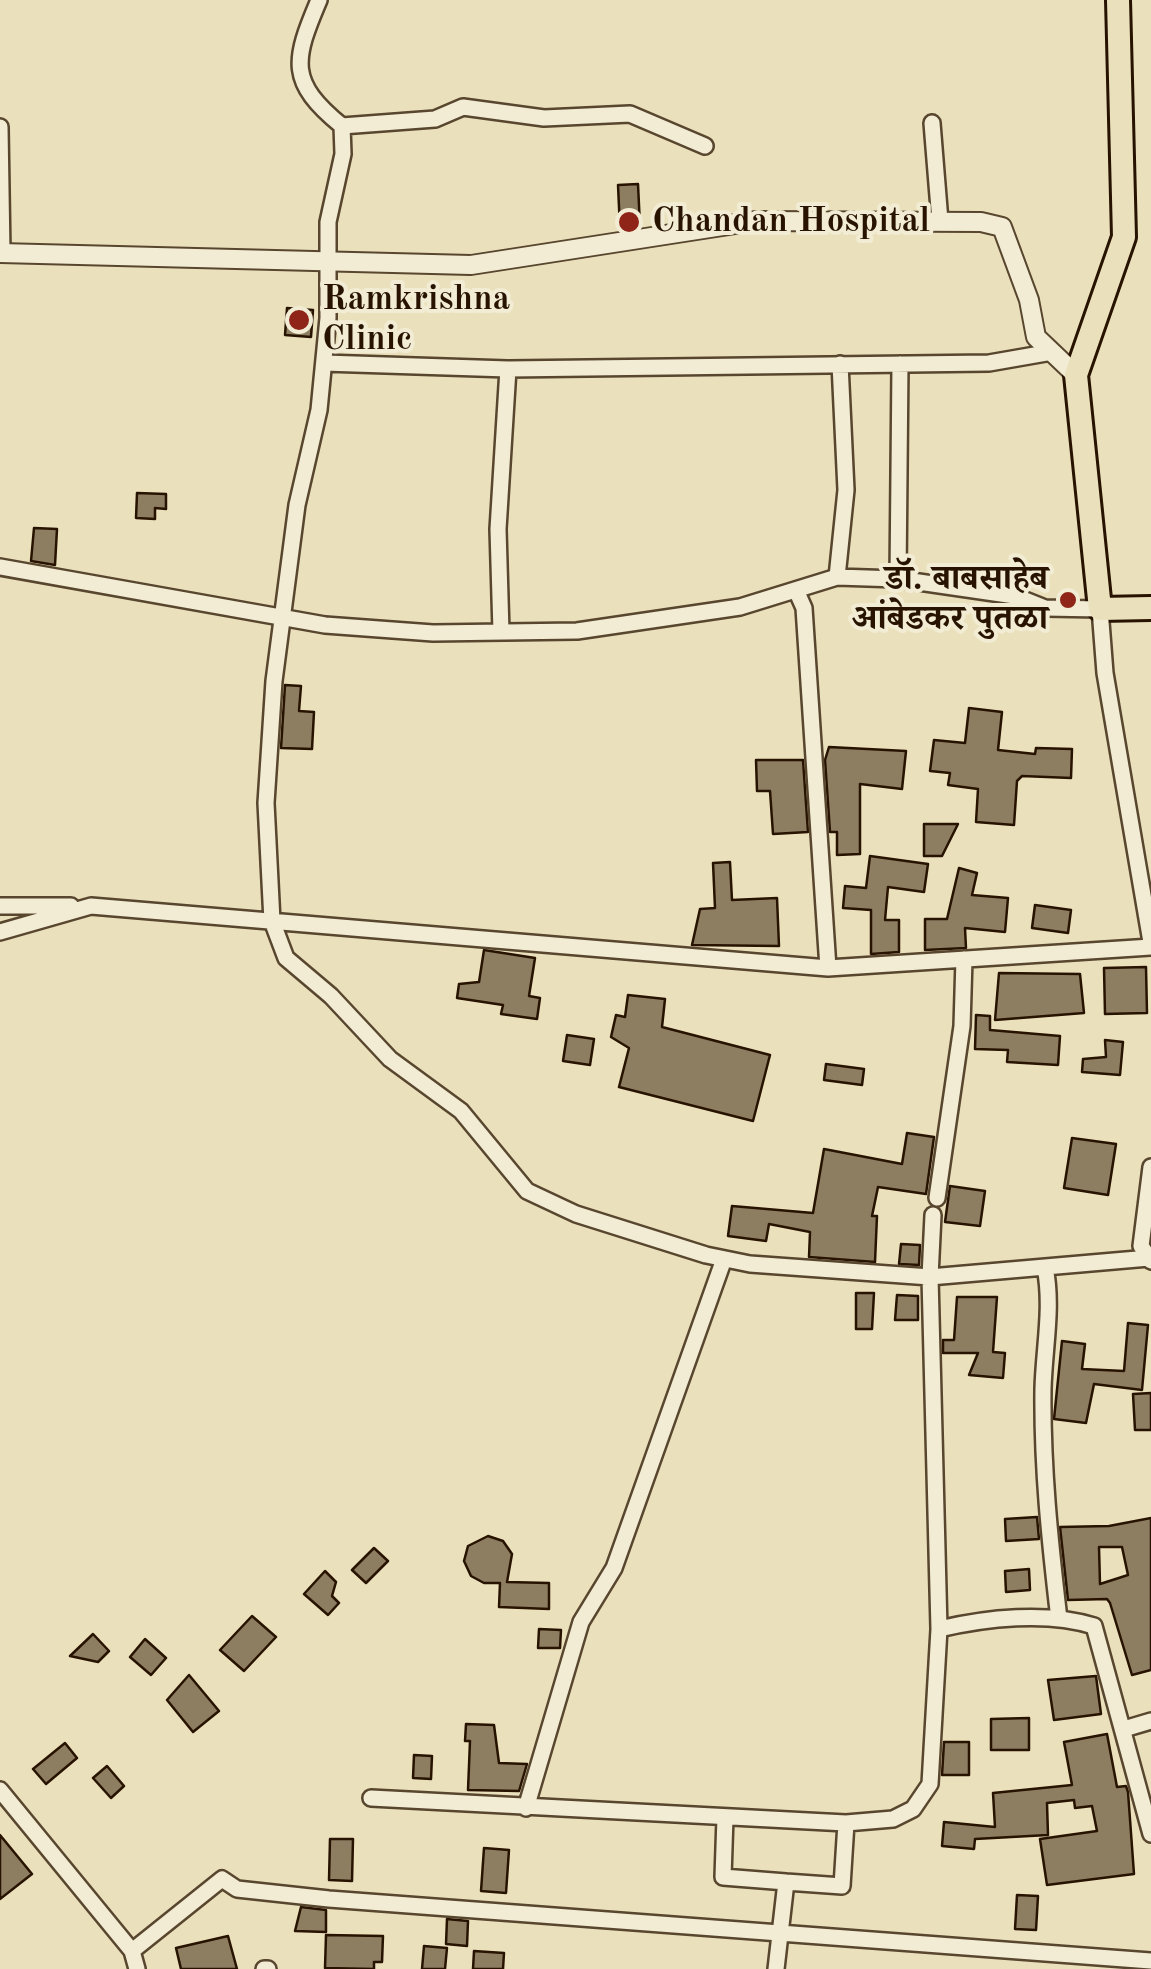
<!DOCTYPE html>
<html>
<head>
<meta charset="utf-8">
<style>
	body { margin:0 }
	canvas { display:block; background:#eae1bc }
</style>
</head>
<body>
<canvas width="1151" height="1969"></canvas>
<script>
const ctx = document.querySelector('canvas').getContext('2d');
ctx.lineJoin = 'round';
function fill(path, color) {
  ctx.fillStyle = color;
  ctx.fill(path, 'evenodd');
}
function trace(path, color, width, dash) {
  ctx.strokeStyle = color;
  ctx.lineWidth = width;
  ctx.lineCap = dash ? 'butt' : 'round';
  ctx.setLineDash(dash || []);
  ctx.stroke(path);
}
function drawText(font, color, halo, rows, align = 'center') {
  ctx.font = font + ' "Old Standard TT","Noto Serif Devanagari",serif';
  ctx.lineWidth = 8;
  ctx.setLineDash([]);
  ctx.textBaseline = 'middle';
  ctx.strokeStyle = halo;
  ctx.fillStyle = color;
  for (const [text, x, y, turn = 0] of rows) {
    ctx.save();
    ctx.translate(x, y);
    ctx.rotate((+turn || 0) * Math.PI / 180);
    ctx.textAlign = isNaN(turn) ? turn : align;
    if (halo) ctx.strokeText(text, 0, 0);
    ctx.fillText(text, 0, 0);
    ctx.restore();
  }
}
const building = new Path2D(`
	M638 184 640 226 620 229 618 185Z
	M287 308 313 310 311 337 285 335Z
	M137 493 166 494V509L155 508V519L136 518Z
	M34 528 57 529 55 565 31 561Z
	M285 685 301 686 299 711 314 712 312 749 281 748Z
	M969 708 1002 712 998 750 1035 754 1036 748 1072 749 1071 778 1022 776 1017 781 1014 825 976 822 978 789 948 785 950 773 930 771 934 740 965 743Z
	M829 747 906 751 902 789 860 784V854L837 855V832H830L825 760Z
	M756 760H803L808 832 773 834 770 791H757Z
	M924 824H958L942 856H924Z
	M870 856 928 864 924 892 888 887 885 920H899V952L871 954V910L843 908 845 886 866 888Z
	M730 862 732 900 777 898 779 946 692 945 700 909 715 908 713 863Z
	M959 868 977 873 972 895 1008 898 1005 932 965 928 966 948 925 950V919H947Z
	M1035 905 1071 910 1068 933 1032 928Z
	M484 950 535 958 529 996 540 998 537 1019 501 1014 503 1005 457 998 459 984 479 982Z
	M1146 967 1147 1013 1105 1014 1104 968Z
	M999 973 1080 974 1084 1013 995 1020Z
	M628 995 665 999 662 1027 770 1055 753 1121 619 1087 629 1048 611 1037 616 1015 625 1017Z
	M976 1015 990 1016V1030L1060 1036 1058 1065 1007 1062 1008 1050 975 1049Z
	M567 1035 594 1039 590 1065 563 1061Z
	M1105 1040 1123 1042 1120 1075 1082 1072 1083 1059 1106 1057Z
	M826 1064 864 1069 862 1085 824 1080Z
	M907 1133 934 1137 926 1194 878 1187 872 1216H877L875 1262 809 1257 810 1232 769 1224 766 1241 728 1236 732 1206 813 1213 824 1149 902 1164Z
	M1072 1138 1116 1144 1108 1195 1064 1188Z
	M950 1186 985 1191 980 1226 945 1222Z
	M901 1244 920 1245 919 1265 899 1264Z
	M856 1293H874L872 1329H856Z
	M897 1295 918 1296V1320H895Z
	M957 1297H997L993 1352 1005 1353 1003 1378 969 1375 978 1353H943V1340H954Z
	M1128 1323 1148 1325 1142 1390 1094 1384 1086 1423 1054 1419 1062 1341 1085 1344 1082 1369 1124 1371Z
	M1151 1393V1430H1135L1133 1394Z
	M1037 1517 1039 1539 1006 1541 1005 1519Z
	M1151 1518V1670L1132 1675 1110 1603 1107 1599 1068 1600 1060 1527 1109 1526ZM1099 1547H1122L1128 1575 1100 1584Z
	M488 1536 503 1541 512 1554 507 1582 549 1583V1609L499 1607 500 1583H484L471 1576 464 1561 468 1546Z
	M374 1548 388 1561 366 1583 352 1570Z
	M1029 1569 1030 1590 1006 1592 1005 1571Z
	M325 1571 336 1582 332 1596 339 1603 328 1615 304 1594Z
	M252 1616 276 1637 244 1671 220 1650Z
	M539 1629 561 1630 560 1648H538Z
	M93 1634 109 1651 98 1662 70 1656Z
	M145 1639 166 1658 151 1675 130 1657Z
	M189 1675 219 1711 193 1732 167 1700Z
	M1096 1676 1101 1714 1054 1720 1048 1680Z
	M1029 1718V1750H991V1719Z
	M466 1724 494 1725 499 1763 527 1764 519 1791 468 1790 470 1741H465Z
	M1107 1734 1117 1787 1126 1786 1128 1792 1134 1874 1047 1885 1040 1839 1097 1831 1092 1806 1075 1808 1074 1800 1047 1803 1048 1835 975 1839 974 1849 942 1846 944 1822 995 1827 993 1793 1072 1785 1064 1742Z
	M944 1742H969V1775H942Z
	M65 1743 77 1758 46 1784 33 1769Z
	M414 1755 432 1756 431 1779 413 1778Z
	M107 1766 124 1786 111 1798 93 1778Z
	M0 1835 32 1874 0 1899Z
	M330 1839H353L352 1881 329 1880Z
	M484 1848 509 1850 506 1893 481 1891Z
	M1017 1895 1038 1896 1036 1930 1015 1929Z
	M301 1907 326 1910V1932L295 1931Z
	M447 1919 468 1921 467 1946 446 1944Z
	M326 1935 383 1936 382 1962H374V1969L325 1968Z
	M228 1936 237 1969H181L176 1948Z
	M424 1946 447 1948 445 1969H422Z
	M474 1951 504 1953 503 1969H473Z`);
const minor = new Path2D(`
	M319 0C293 61 288 82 342 126L343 154 328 222V318L319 410 297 505 274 681 266 803 272 921 286 958 331 996 390 1059 461 1111 527 1191 576 1214 706 1255 750 1264 930 1277 933 1215
	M932 123 940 221
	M342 126 435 119 463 107 544 118 630 114 705 146
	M0 127 2 253
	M324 363 508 369 989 363 1052 352
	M0 567 325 625 433 633 577 631 740 607 837 577 898 579 1015 596 1045 608 1100 609 1105 673 1151 942
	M837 577 846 490 840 364
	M898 579 900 364
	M796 590 804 608 828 968
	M501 632 498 529 508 369
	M0 906H71
	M0 932 91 906 828 968 1151 947
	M1151 1167 1141 1246 1151 1261
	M937 1198 962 1026 964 959
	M1149 1258 930 1277 939 1629C986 1618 1047 1611 1094 1626L1151 1834
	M1045 1267C1053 1308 1044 1348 1043 1389 1042 1467 1050 1542 1059 1619
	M1124 1729 1151 1721
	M0 1790 132 1951 137 1969
	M371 1798 846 1823 893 1819 913 1809 930 1784 939 1629
	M526 1808 581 1622 614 1568 724 1259
	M725 1817 723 1877 786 1882 776 1969
	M786 1882 842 1886 846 1823
	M132 1951 222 1879 237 1889 329 1899 1151 1961
	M264 1969H268`);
const tertiary = new Path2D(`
	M0 253 471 265 755 221 981 222 1002 227 1029 300 1036 337 1076 375`);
const primary = new Path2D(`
	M1118 0 1124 237 1076 375 1100 609 1151 608`);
const markers = [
	[629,222,12,"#8f2418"],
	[299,320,12,"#8f2418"],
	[1068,600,10,"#8f2418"]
];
const poiNames = [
	["Chandan Hospital",652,222],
	["Ramkrishna",322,300],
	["Clinic",322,340],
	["डॉ. बाबसाहेब",1048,580,"right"],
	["आंबेडकर पुतळा",1048,620,"right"]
];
fill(building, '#8d7e62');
trace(building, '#281300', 2.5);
trace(minor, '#58462f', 20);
trace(tertiary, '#58462f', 22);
trace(primary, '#281300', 28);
trace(minor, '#f1ecd3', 15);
trace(tertiary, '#f1ecd3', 18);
trace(primary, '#eae1bc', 22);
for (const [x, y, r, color] of markers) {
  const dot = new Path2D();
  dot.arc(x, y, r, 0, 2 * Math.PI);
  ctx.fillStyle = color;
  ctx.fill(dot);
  trace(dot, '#f1ecd3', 4);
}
drawText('bold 35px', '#281300', '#f1ecd3', poiNames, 'left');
</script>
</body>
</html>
